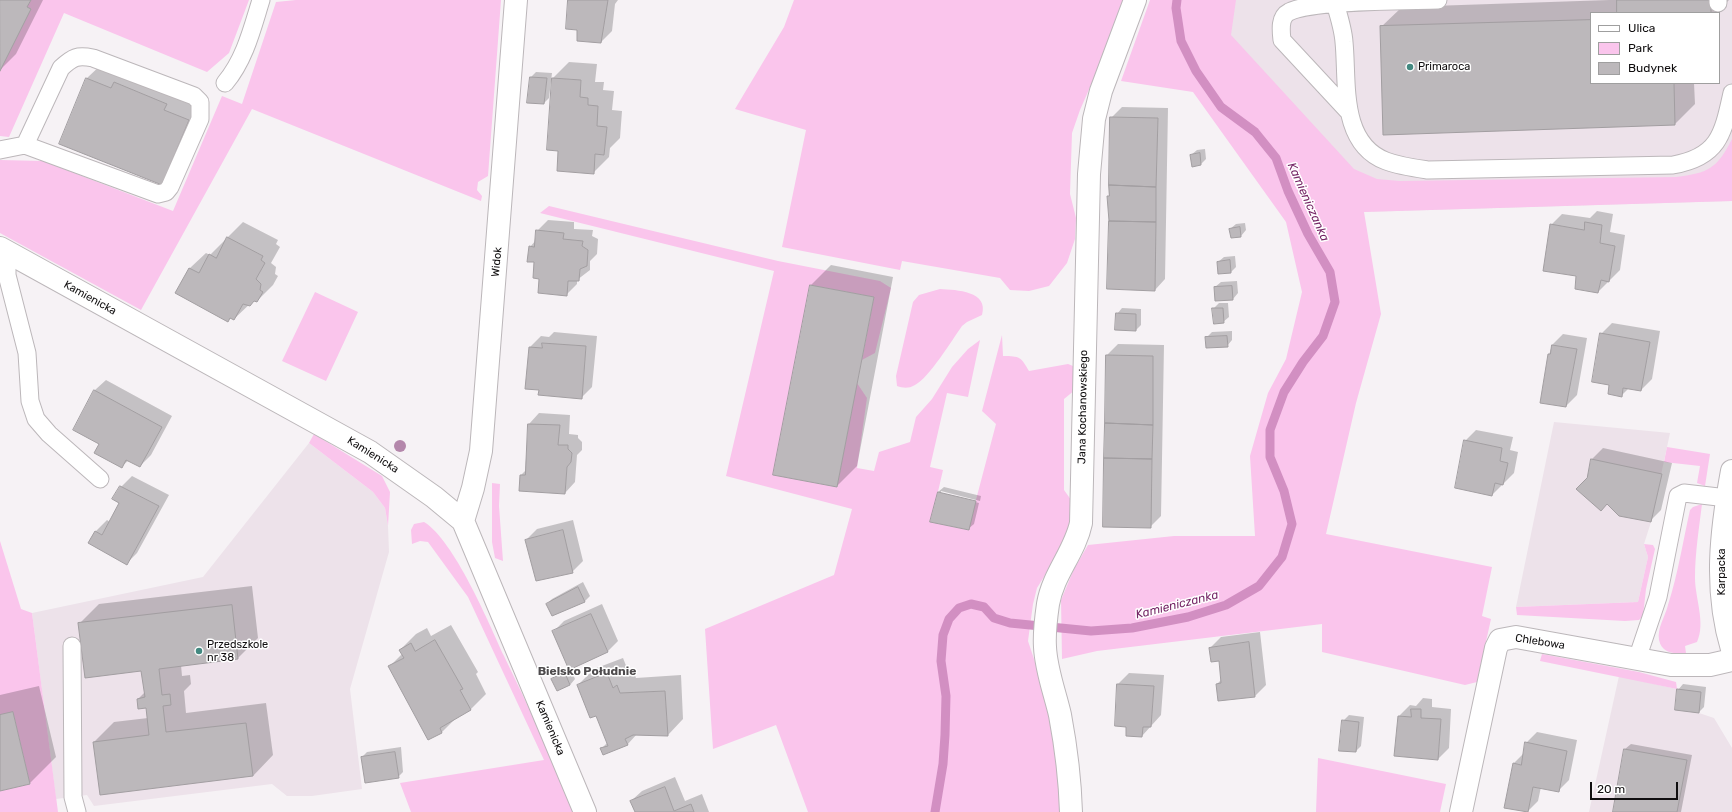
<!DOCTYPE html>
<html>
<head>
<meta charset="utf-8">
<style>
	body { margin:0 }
	#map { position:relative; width:1732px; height:812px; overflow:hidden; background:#f6f2f5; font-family:Rubik,sans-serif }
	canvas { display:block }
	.legend { position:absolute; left:1590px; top:12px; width:130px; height:72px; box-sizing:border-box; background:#fff; border:1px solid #9f9f9f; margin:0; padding:5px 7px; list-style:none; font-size:12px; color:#100e0f }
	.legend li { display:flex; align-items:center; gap:8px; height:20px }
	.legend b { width:20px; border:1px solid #9f9f9f }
	.scale { position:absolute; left:1590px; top:782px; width:88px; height:18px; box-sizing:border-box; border:2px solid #100e0f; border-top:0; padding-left:5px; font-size:12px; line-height:14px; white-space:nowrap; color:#100e0f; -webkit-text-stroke:3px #fff; paint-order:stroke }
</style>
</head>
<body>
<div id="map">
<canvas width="1732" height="812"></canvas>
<ul class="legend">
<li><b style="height:5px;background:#fff"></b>Ulica</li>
<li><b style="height:11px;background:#fac5ec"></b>Park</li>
<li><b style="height:11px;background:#bcb8bb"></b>Budynek</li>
</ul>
<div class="scale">20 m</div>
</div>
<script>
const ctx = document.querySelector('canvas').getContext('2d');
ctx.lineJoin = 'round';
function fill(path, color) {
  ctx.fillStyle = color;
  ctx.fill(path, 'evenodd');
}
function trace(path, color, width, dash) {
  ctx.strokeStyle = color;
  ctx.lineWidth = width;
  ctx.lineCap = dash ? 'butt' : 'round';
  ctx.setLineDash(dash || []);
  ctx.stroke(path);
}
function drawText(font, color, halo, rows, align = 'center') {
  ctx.font = font + ' Rubik,sans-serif';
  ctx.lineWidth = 3;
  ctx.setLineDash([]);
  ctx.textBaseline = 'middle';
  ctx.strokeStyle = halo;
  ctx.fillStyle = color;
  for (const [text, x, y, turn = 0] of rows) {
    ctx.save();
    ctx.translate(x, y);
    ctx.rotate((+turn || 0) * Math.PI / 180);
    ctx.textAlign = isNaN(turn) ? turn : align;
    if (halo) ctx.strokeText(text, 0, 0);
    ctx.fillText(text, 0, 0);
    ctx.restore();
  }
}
const built = new Path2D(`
	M1219 0H1732V201L1364 212 1212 49ZM1591 13H1719V83H1591Z
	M1554 422 1670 433 1651 522 1644 544 1648 557 1638 602 1516 607Z
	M309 443 373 492 385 508 388 526 389 552 350 689 362 789 312 796H287L272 784 94 806 87 795 56 799 32 613 203 577Z
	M1619 676 1677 689 1701 692 1699 713 1714 718 1732 748V812H1589Z`);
const green = new Path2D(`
	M31 0H249L229 53 207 72 64 13 9 137 0 136V71L31 9 27 7Z
	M296 0H501L488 176 478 182 477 190 482 196 481 201 252 109 141 310 0 233V160L43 161 173 211 222 96 242 104 276 2Z
	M794 0H1126L1108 46 1080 110 1072 133 1070 194 1076 218 1075 239 1067 263 1049 286 1029 291 1010 290 1000 278 902 261 900 270 782 247 806 130 735 109 784 27Z
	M1150 0H1236L1231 35 1354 169 1377 179 1400 181 1676 177C1708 173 1717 169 1732 139V201L1364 212 1381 314 1356 403 1326 534 1492 567 1482 616 1491 619 1477 682 1465 685 1322 652V624L1097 651 1062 659 1061 600 1074 569 1088 545 1174 536H1255L1250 456 1268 393 1286 359 1302 292 1286 222 1193 92 1121 81Z
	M549 206 778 261 880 281 891 288 875 353 862 360 874 297 810 285 774 475 837 487 857 383 867 398 857 468 874 471 879 452 910 442 916 417 932 399 952 367 968 349 980 340 968 397 947 393 930 467 943 470 931 522 968 530 996 424 982 411 1002 335 1003 356C1020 356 1021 357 1029 371L1068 364 1073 366 1075 380V390L1064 399V490L1074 504 1071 533 1037 588 1033 604 1028 641 1048 701 1057 747 1063 812H808L776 725 713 749 705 629 834 575 852 509 726 476 774 271 540 213Z
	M940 289C957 290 989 291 982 315L967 322 962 326C952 340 929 378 915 385 908 389 903 388 897 386L896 376 913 302 919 295Z
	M315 292 358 312 326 381 282 361Z
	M314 434 382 476 390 492 388 526 385 508 373 492 309 443Z
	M1667 447 1710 454 1705 486 1697 483 1700 466 1664 462Z
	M492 483 500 484 499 506 503 561 495 558 492 542Z
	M1702 504C1699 529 1695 553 1695 578 1695 598 1706 623 1697 642L1685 646 1686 653C1675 654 1662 654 1659 640 1657 628 1665 617 1668 605 1678 574 1683 541 1690 510L1693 507Z
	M424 522C454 540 489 623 504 656 529 708 553 759 575 812H411L400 783 544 760 468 597 428 542 420 541 412 544 411 530 414 524Z
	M0 541 21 609 32 613 58 812H0V791L30 784 13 712 0 715Z
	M1644 544 1653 545 1655 549 1646 589 1643 616 1639 620 1625 621 1517 615 1516 607 1638 602 1648 557Z
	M1542 654 1639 672 1676 682 1677 689 1540 661Z
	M1318 758 1446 784 1440 812H1316Z`);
const shadow = new Path2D(`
	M0 0H43L16 54 0 70Z
	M569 0H618L615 4 612 31 601 42 578 29Z
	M1609 0H1729L1716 13H1591V83H1694L1695 104 1675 124 1381 27 1402 7Z
	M569 62 597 64 595 82H604L603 90 614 91 612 110 622 111 620 138 610 148 609 157 593 173 559 150 548 149 553 78Z
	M103 63 204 104 161 184 87 78Z
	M536 72 552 73 549 98 544 103 529 102 531 77Z
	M1122 107 1168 108 1165 279 1155 290 1111 118Z
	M1205 149 1206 159 1201 164 1193 166 1191 155 1197 150Z
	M1597 211 1613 214 1610 232 1625 235 1620 270 1598 292 1578 276 1551 225 1562 214 1590 218Z
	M548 220 574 222V229L593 230 592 236 598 239 597 254 590 261V270L577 280V284L566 295 541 278 530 247 536 240 537 231Z
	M243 222 278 240 276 244 280 247 271 263 276 267 275 274 278 276 273 285 257 301 254 300 234 319 231 317 228 321 177 293 190 268 206 253 210 255Z
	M1245 223 1246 230 1241 236 1230 229 1236 224Z
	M1235 256 1236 267 1231 272 1218 262 1224 257Z
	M831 265 893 277 857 466 837 486 811 285Z
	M1237 281 1238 293 1233 299 1215 287 1221 282Z
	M1219 303H1228L1229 317 1223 322 1213 309Z
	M1122 308 1141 309V325L1136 330 1117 314Z
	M1612 323 1660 331 1652 379 1641 390 1629 388 1621 396 1610 384 1601 334Z
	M1232 331V340L1227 346 1206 338 1212 332Z
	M554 332 597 336 592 387 581 398 540 389 530 347 541 336 549 337Z
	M1563 334 1587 338 1577 395 1566 406 1549 355 1552 345Z
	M1118 344 1164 345 1161 516 1150 527 1104 526 1107 355Z
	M106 380 172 416 151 455 140 466 129 460 121 467 100 444 74 429 95 390Z
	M539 413 570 415 569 434 578 435V438L582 442V450L577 455 575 482 565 493 521 475 526 470 529 424Z
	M1476 430 1513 437 1510 450 1518 452 1514 473 1492 495 1465 441Z
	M1603 448 1672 463 1661 510 1650 521 1588 478 1592 459Z
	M132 476 169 495 137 553 126 564 89 543 96 531 107 520 110 522 121 503V487Z
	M944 487 981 496 980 501 941 491V493L979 503 974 524 968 529 932 521 938 492Z
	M573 520 583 561 572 572 526 540 537 529Z
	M583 582 590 596 585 601 552 615 547 604 552 599Z
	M252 586 258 638 238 658 181 665 182 676 190 675 191 684 184 691 186 713 266 703 273 755 253 776 94 742 114 722 148 718 147 707 138 699 145 692 142 670 79 624 99 604Z
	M602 604 618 641 607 652 570 668 575 679 570 685 553 679 558 674 569 668 553 632 564 621Z
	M451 625 478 672 476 674 486 694 470 710 456 718 442 732 389 667 402 654 400 650 416 634 427 628 431 636Z
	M1260 632 1266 685 1255 696 1219 700 1217 684 1222 679 1220 660 1210 648 1221 637Z
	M623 658 629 673 633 670 636 678 681 675 683 719 668 735 637 734 627 745 601 749 608 742 596 714 578 685 594 669Z
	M1129 673 1164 675 1161 715 1142 736 1127 726 1118 684Z
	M1683 684 1706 687 1704 707 1699 712 1678 690Z
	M39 686 56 757 30 783 0 790V695Z
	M1423 698 1432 699V707L1451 709 1449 748 1438 759 1399 716 1410 705 1416 706Z
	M1349 715 1364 717 1361 746 1356 751 1343 721Z
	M1537 732 1577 740 1569 780 1558 791 1541 787 1538 801 1527 812 1514 763 1524 753 1526 743Z
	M1631 744 1692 755 1681 812H1614L1625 749Z
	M401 747 403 772 398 777 362 757 367 752Z
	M675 777 685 801 702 794 709 812H636L631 801 642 791Z`);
const stream = new Path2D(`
	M935 812 943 764 945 735 946 696 941 661 943 635 949 619 959 608 971 604 984 607 994 618 1010 623 1091 631 1132 628 1188 617 1226 605 1259 586 1282 557 1292 524 1284 491 1270 457V430L1284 392 1303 362 1323 336 1335 302 1330 272 1308 234 1288 191 1276 158 1255 132 1221 107 1196 71 1181 41 1176 8 1177 0`);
const building = new Path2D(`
	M0 0H31L27 7 31 9 0 71Z
	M568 0H608L601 43 577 41V30L566 29Z
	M1617 0H1711V13H1617Z
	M1591 20V83H1674L1675 125 1383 135 1380 26Z
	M530 77 547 78 544 104 527 103Z
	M86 78 111 88 114 82 167 104 164 110 189 120 162 185 59 144Z
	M552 78 581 80 580 97 588 98V105L598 106 597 126 607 127 604 155 595 154 594 174 557 171 558 151 547 150Z
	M1110 117 1158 118 1156 187 1109 185Z
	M1200 153 1201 165 1192 167 1190 155Z
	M1109 185 1156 187V222L1109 221 1107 196H1109Z
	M1109 221 1156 222 1155 291 1107 289Z
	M1585 222 1602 225 1600 243 1615 246 1609 282 1601 280 1598 293 1575 289 1576 276 1543 271 1550 224 1584 230Z
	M1240 227 1241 237 1231 238 1229 229Z
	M536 230 564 233 563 239 583 241 582 246 588 250 587 266 580 269 579 281H568L567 296 538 293 539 279 533 278 534 262H527L529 246 534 247Z
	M227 237 263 256 261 260 265 263 256 279 261 284 260 290 263 292 257 302 254 301 250 306 243 304 234 320 230 318 228 322 175 293 189 268 199 273 209 254 216 258Z
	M1230 260 1231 273 1218 274 1217 262Z
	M810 285 874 297 837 487 773 475Z
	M1232 286 1233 300 1215 301 1214 287Z
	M1212 308H1223L1224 323 1214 324Z
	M1116 313 1136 314V331L1115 330Z
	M1600 333 1650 342 1641 391 1623 388 1622 397 1608 394 1609 385 1592 382Z
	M1227 336 1228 347 1206 348 1205 337Z
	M542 343 586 346 582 399 538 395 539 390 525 389 529 347 542 348Z
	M1552 345 1577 349 1566 407 1540 403 1548 354H1550Z
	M1106 355 1153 356V425L1105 423Z
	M94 390 162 427 140 467 126 460 122 468 94 453 99 444 73 430Z
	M1105 423 1153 425 1152 459 1104 458Z
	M528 424 560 425 558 445H568V449L572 453 571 462 567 467 565 494 519 491 520 475H525Z
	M1464 440 1502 448 1500 461 1508 463 1503 485 1495 483 1492 496 1455 488Z
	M1104 458 1152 459 1151 528 1103 527Z
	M1591 459 1662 474 1651 522 1619 516 1607 504 1601 511 1576 489 1587 478Z
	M120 486 159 506 127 565 88 543 95 531 102 535 119 503 112 499Z
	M938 492 976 501 969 530 930 522Z
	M563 530 573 573 536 581 525 540Z
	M578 587 585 602 552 616 546 604Z
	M232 605 238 659 159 669 162 695 170 694 171 705 163 706 166 732 246 723 253 776 100 795 93 742 149 735 146 708 138 709 137 699 145 697 141 671 85 678 78 623Z
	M591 614 608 652 569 670 552 631Z
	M435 640 463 689 460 690 471 710 440 728 442 733 428 740 388 666 404 658 399 650 411 643 415 651Z
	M1249 642 1255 697 1218 701 1216 684 1221 683 1219 661 1211 662 1209 648Z
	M565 673 570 685 557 691 551 679Z
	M607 673 613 688 617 685 620 693 665 691 668 736 633 735 625 739 628 745 603 755 600 748 608 746 596 716 590 718 577 685Z
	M1117 684 1154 686 1151 727H1143L1142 737 1126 736V727L1115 726Z
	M1677 689 1701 692 1699 713 1675 710Z
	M1411 709H1421V718L1441 719 1438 760 1394 756 1398 716 1411 717Z
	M13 712 30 784 0 791V715Z
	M1342 720 1359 722 1356 752 1339 751Z
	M1525 742 1567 751 1559 792 1533 787 1528 812 1504 808 1513 763 1521 765Z
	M1624 749 1687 760 1677 812H1613Z
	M395 752 399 778 365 783 361 757Z
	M665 787 674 811 691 804 694 812H635L630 801Z`);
const lane = new Path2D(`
	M1334 0C1338 13 1343 28 1344 42 1348 81 1339 143 1386 161 1399 166 1414 168 1428 170L1673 165C1719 157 1723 134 1732 93
	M1718 3V0
	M225 83C245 59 252 29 261 0
	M1348 111 1282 40C1281 31 1279 17 1289 12 1311 0 1408 1 1438 0
	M0 150 25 145 158 194 166 192 170 187 200 119V102L194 96 93 58C77 55 73 57 61 68L25 145
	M7 252V275L27 353 30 401 36 419 49 434 100 479
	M72 646 73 797 77 812
	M1637 659 1658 597 1678 496 1684 493 1727 498`);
const street = new Path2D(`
	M0 248 370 452 434 497 463 521 585 812
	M463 521 473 488 481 451 516 0
	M1071 812C1070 779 1066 747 1060 715 1055 693 1046 670 1045 647 1044 633 1046 618 1048 604 1053 574 1075 552 1081 523L1089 174 1094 119 1101 91 1135 0
	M1461 812 1496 648 1500 640 1516 637 1671 665H1710L1732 660`);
const secondary = new Path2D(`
	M1732 471C1721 531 1714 589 1732 649`);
const trees = [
	[400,446]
];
const markers = [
	[1410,67,4,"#438981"],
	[199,651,4,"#438981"]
];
const poiNames = [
	["Primaroca",1418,67],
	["Przedszkole",207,645],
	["nr 38",207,658]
];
const streetNames = [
	["Widok",497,262,-85],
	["Kamienicka",90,298,29],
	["Jana Kochanowskiego",1083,407,-89],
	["Kamienicka",373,455,32],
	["Karpacka",1722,572,-90],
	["Chlebowa",1540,642,9],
	["Kamienicka",550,728,67]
];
const waterNames = [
	["Kamieniczanka",1308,202,66],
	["Kamieniczanka",1177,605,-14]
];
const neighbourhoodNames = [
	["Bielsko Południe",587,672]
];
fill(built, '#ede2ea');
fill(green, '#fac5ec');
fill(shadow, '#0003');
trace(stream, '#d28fc2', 9);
fill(building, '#bcb8bb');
trace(building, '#a29ea1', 1);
trace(lane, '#bcb7ba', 19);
trace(street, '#bcb7ba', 24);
trace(secondary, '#bcb7ba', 24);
trace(lane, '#fff', 17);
trace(street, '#fff', 22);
trace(secondary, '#fff', 22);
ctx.fillStyle = '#b487ab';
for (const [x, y] of trees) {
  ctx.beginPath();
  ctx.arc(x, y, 6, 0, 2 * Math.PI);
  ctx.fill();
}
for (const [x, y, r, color] of markers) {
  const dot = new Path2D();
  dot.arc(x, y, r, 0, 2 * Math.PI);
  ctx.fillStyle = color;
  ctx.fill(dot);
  trace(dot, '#fff', 1.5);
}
drawText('11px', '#100e0f', '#fff', poiNames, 'left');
drawText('11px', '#100e0f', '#fff', streetNames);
drawText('italic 12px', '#762767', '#fff', waterNames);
drawText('bold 12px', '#4e4b4d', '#fff', neighbourhoodNames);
</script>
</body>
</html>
